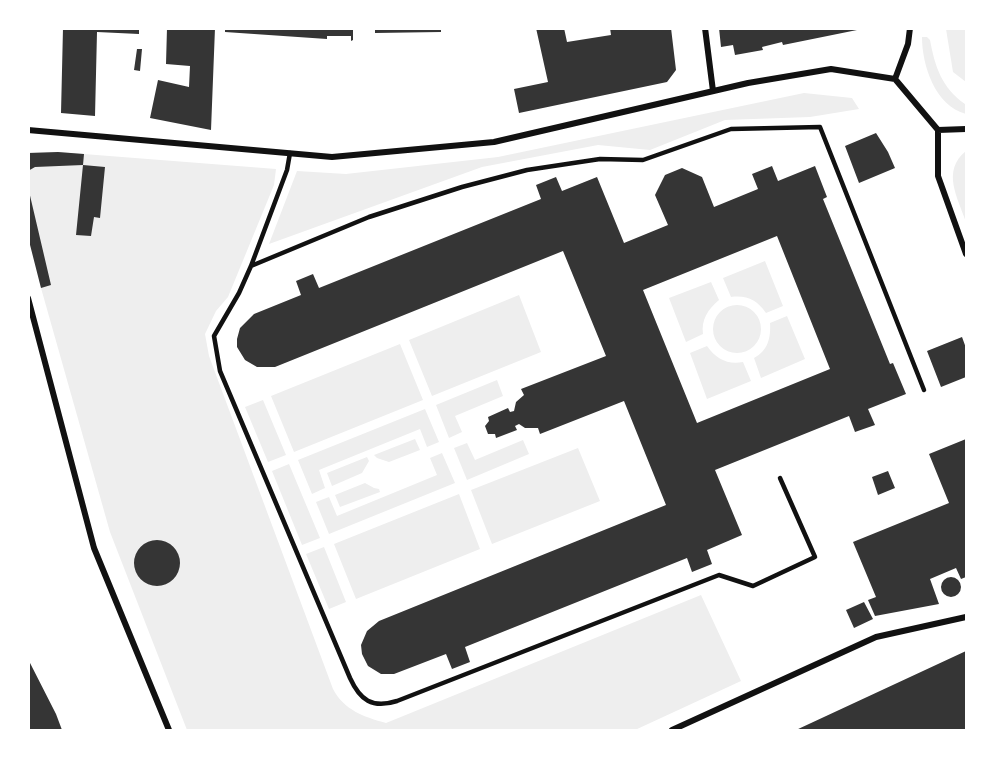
<!DOCTYPE html>
<html>
<head>
<meta charset="utf-8">
<style>
	body { margin:0 }
	#map { position:relative; width:995px; height:759px; overflow:hidden; background:#fff; font-family:Arial,sans-serif }
	canvas { display:block }
	.frame { position:absolute; inset:0; border:30px solid #fff; pointer-events:none }
</style>
</head>
<body>
<div id="map">
<canvas width="995" height="759"></canvas>
<div class="frame"></div>
</div>
<script>
const ctx = document.querySelector('canvas').getContext('2d');
ctx.lineJoin = 'round';
function fill(path, color) {
  ctx.fillStyle = color;
  ctx.fill(path, 'evenodd');
}
function trace(path, color, width, dash) {
  ctx.strokeStyle = color;
  ctx.lineWidth = width;
  ctx.lineCap = dash ? 'butt' : 'round';
  ctx.setLineDash(dash || []);
  ctx.stroke(path);
}
const green = new Path2D(`
	M946 29H965L966 82 953 72Z
	M922 37H927L930 40C935 67 942 88 965 104L966 114C935 106 922 65 922 37Z
	M804 93 852 98 859 109 810 117 725 120 650 150 598 145 482 167 269 244 297 171 346 174 498 157Z
	M966 151V222C958 198 941 171 966 151Z
	M58 152 276 169 274 185 228 297 216 311 205 334 209 356 333 689C344 710 364 717 386 723L701 595 741 681 635 730H187L110 532 41 288 29 237 28 153Z
	M765 261 783 306 766 313C757 300 747 295 731 297L723 278Z
	M711 282 719 300C708 309 701 320 703 334L686 342 669 298Z
	M519 295 541 352 432 396 409 340Z
	M713 329a24 24 0 1 1 48 0a24 24 0 1 1-48 0Z
	M787 316 805 359 761 378 754 358C768 351 771 337 770 323Z
	M400 344 423 400 294 452 271 396Z
	M707 346C716 359 728 365 743 362L751 381 707 399 690 353Z
	M497 380 503 396 455 416 462 432 449 438 436 405Z
	M263 400 286 455 268 462 245 407Z
	M425 409 439 442 427 447 420 429 319 470 325 488 312 494 298 460Z
	M415 439 420 450 389 462 377 458 374 455Z
	M523 440 529 454 467 480 454 448 467 443 475 460Z
	M578 448 600 501 492 544 471 490Z
	M442 453 455 483 329 534 316 502 329 497 337 516 437 475 430 458Z
	M367 457 369 461 362 473 332 486 327 473Z
	M289 464 320 538 302 545 272 471Z
	M365 483 374 488 379 489 380 492 340 507 335 495Z
	M459 494 480 549 356 599 334 544Z
	M324 547 346 602 329 609 306 554Z`);
const building = new Path2D(`
	M63 28H139V34L97 32 95 116 61 113Z
	M167 28H215L211 130 150 118 158 80 189 87 190 66 166 64Z
	M225 28H353V40L351 41V36H327V39L225 32Z
	M375 28H441V32L375 33Z
	M536 28H564L567 42 611 35 610 28H671L676 70 667 82 519 113 514 89 548 82Z
	M719 28H857V30L783 45 782 42 762 47 763 50 735 55 733 45 721 47Z
	M137 49H142L140 71 134 70Z
	M876 133 888 152 895 168 859 183 845 146Z
	M58 152 84 154 83 165 105 167 100 218 94 217 91 236 76 235 83 165 35 167 28 171V153Z
	M772 166 778 181 815 166 827 197 823 199 890 364 893 363 906 394 868 409 875 425 855 432 849 416 715 470 742 535 707 550 712 564 692 572 687 558 465 647 470 662 452 669 446 654 394 674H381L368 666 362 654 361 645 367 631 379 621 666 505 624 401 540 434 538 428H525L519 424 515 426 517 430 496 438 495 434H488L485 426 489 421 488 417 508 408 510 412 514 411 516 402 524 395 521 389 606 356 563 251 275 367H257L245 360 237 347V339L240 328 254 314 301 295 296 281 313 274 319 288 541 199 536 185 556 177 562 191 597 177 624 243 668 225 655 195 665 175 682 168 702 177 714 207 758 189 752 174ZM777 236 830 369 697 423 643 290Z
	M28 187 51 285 41 288 28 237Z
	M962 337 966 348V377L941 387 927 351Z
	M966 439V577L961 579 956 568 930 579 939 604 875 616 868 600 876 597 853 542 949 503 929 454Z
	M888 471 895 488 878 495 872 477Z
	M134 563a23 23 0 1 1 46 0a23 23 0 1 1-46 0Z
	M941 587a10 10 0 1 1 20 0a10 10 0 1 1-20 0Z
	M864 602 873 619 854 628 846 610Z
	M966 651V730H796Z
	M28 659 56 714 62 730H28Z`);
const service = new Path2D(`
	M290 153 287 170 251 266 239 293 214 336 220 371 350 678C360 700 372 709 397 701L719 575 753 586 815 557 780 478
	M251 266 369 217 462 187 527 170 600 159 643 160 731 129 820 127 924 390`);
const minor = new Path2D(`
	M705 28 713 91
	M895 79 908 44 910 28
	M28 130 332 157 494 142 748 83 831 69 895 79 938 130
	M938 130V176L966 254
	M938 130 966 129
	M28 298 94 548 169 730
	M672 730 876 637 966 617`);
fill(green, '#eee');
fill(building, '#353535');
trace(service, '#111', 4.5);
trace(minor, '#111', 6);
</script>
</body>
</html>
